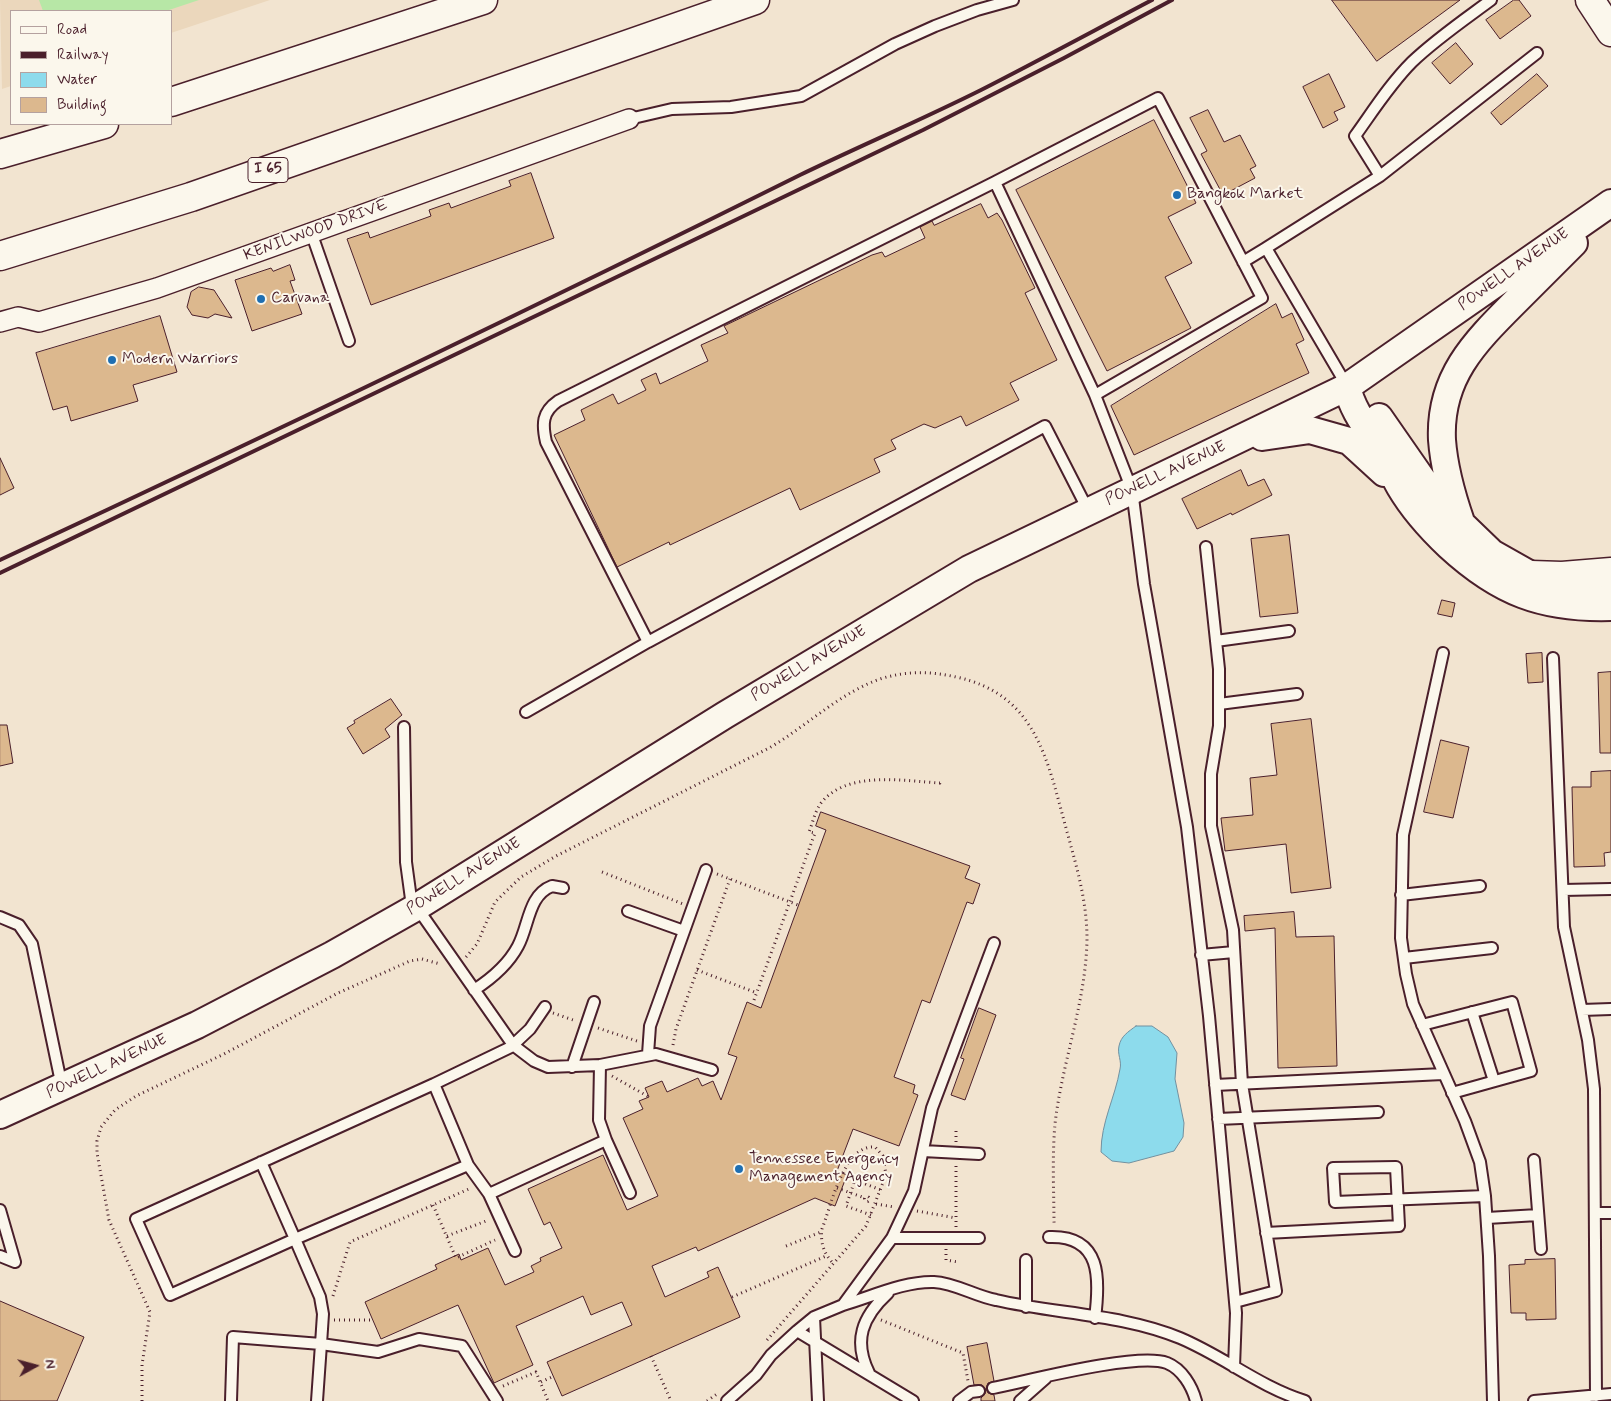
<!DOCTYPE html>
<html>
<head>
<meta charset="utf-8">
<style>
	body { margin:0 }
	#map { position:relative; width:1611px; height:1401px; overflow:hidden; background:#f2e4d0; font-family:Mynerve,sans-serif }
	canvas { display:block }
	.legend { position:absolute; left:10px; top:10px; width:162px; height:115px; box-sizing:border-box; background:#fbf7ec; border:1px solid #b4a19f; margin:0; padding:6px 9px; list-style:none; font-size:15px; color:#4a1f2b }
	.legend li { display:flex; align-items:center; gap:10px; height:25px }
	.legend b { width:25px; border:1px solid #b4a19f }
	.north { position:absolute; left:10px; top:1341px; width:50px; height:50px; -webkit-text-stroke:4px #fbf7ec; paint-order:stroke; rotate:83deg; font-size:14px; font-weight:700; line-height:20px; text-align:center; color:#4a1f2b }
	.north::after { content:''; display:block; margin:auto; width:18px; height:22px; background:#4a1f2b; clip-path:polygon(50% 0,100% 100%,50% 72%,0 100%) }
</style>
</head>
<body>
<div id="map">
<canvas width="1611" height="1401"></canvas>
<ul class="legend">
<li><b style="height:6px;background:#fbf7ec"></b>Road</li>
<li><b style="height:6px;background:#4a1f2b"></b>Railway</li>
<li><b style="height:14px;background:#8ddbec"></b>Water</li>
<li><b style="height:14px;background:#dcb88e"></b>Building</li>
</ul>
<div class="north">N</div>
</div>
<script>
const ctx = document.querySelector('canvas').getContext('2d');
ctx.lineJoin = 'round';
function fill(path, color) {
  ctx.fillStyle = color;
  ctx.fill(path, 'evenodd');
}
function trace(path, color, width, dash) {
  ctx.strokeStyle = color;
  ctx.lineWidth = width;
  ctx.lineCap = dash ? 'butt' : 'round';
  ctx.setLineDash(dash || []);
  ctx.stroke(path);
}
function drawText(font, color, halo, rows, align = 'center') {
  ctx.font = font + ' Mynerve,sans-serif';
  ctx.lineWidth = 4;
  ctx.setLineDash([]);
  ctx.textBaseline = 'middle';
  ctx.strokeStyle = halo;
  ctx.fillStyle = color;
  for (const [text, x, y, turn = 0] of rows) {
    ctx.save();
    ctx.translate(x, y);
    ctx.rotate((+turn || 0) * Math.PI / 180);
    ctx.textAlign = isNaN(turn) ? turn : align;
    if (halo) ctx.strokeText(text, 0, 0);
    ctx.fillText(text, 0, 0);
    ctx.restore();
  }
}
const built = new Path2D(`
	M0 0H270L171 33V11H11V86L2 89Z`);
const green = new Path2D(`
	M39 0H199L166 11H43Z`);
const water = new Path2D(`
	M1136 1026H1152L1168 1037 1177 1053 1175 1079 1184 1123 1183 1137 1174 1151 1129 1163 1112 1161 1101 1152C1101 1122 1115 1098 1120 1069 1122 1061 1117 1054 1119 1046 1121 1036 1128 1032 1136 1026Z`);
const building = new Path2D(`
	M1332 0H1460L1377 61Z
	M1514 0H1519L1531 16 1500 39 1486 20Z
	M1456 43 1473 64 1450 84 1432 63Z
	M1329 74 1345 107 1334 112 1338 120 1323 128 1303 87Z
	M1537 74 1548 86 1501 125 1491 113Z
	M1208 110 1224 142 1240 135 1256 166 1250 169 1255 178 1223 195 1201 154 1207 151 1190 118Z
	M1154 120 1196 203 1168 217 1192 263 1165 277 1191 328 1107 371 1016 190Z
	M531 173 554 238 371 305 347 239 368 232 370 238 431 216 429 210 449 203 451 208 511 186 509 181Z
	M981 204 988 218 997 213 1002 220 1035 288 1025 293 1057 360 1010 383 1019 400 966 426 961 416 935 428 924 424 891 440 896 449 874 459 880 472 800 510 790 488 670 545 669 542 617 567 554 435 585 420 581 410 613 394 618 404 646 390 641 380 656 373 660 384 708 361 701 345 728 333 724 326 872 255 882 252 885 257 925 238 920 227 932 221 934 225Z
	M290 265 295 280 290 281 302 314 252 331 235 280 271 268 273 271Z
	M199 287 214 290 232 318 215 314 208 318 192 315 187 307 191 292Z
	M1276 304 1282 318 1292 313 1304 340 1296 344 1309 373 1134 455 1111 406Z
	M160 316 177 372 133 385 138 401 71 421 67 406 53 410 36 353Z
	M0 458 14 488 0 495Z
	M1241 470 1248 486 1264 479 1272 495 1232 515 1231 513 1197 529 1182 499Z
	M1289 535 1298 613 1260 617 1251 539Z
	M1442 600 1455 603 1452 617 1438 614Z
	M1542 653 1543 682 1528 683 1526 654Z
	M1611 672V753H1600L1598 673Z
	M391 699 402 715 385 729 390 737 363 754 347 728 355 723 354 721Z
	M1311 719 1331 888 1291 893 1286 844 1225 851 1221 818 1253 815 1250 778 1277 775 1271 724Z
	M0 725H7L13 763 0 766Z
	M1441 740 1469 747 1453 818 1424 812Z
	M1611 771V852L1604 853 1605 866 1574 867 1572 787H1591V772Z
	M821 812 970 866 965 878 980 884 973 904 967 902 930 1003 922 1000 894 1077 915 1085 913 1093 918 1095 899 1146 853 1129 837 1171 847 1175 835 1206 815 1198 698 1251 696 1247 652 1266 665 1297 709 1277 707 1272 718 1267 740 1317 562 1396 547 1362 632 1325 622 1302 591 1315 583 1296 516 1326 533 1365 494 1383 458 1305 381 1339 365 1302 437 1269 435 1265 459 1254 461 1260 488 1248 505 1285 534 1272 531 1266 541 1261 540 1258 562 1248 550 1222 544 1225 528 1189 603 1155 627 1210 658 1196 623 1118 643 1109 639 1101 649 1097 645 1088 662 1081 667 1092 698 1078 702 1086 713 1081 721 1100 737 1057 728 1054 747 1002 761 1008 826 830 816 826Z
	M1294 912 1296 937 1334 936 1337 1066 1278 1068 1275 928 1245 931 1244 916Z
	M979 1008 996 1015 965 1100 951 1095 964 1059 961 1058Z
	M1555 1259 1556 1319 1526 1320V1313H1511L1509 1265 1525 1264V1260Z
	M0 1301 84 1337 57 1401H0Z
	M987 1343 994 1381 988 1383 986 1389 988 1393 994 1395 995 1401H981V1398L985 1394 986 1390 982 1385H974L967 1347Z`);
const path = new Path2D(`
	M602 872 683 904
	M717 874 798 905
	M466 957 477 944 495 902 521 877 556 856 769 748C807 726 838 694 880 679 905 671 930 671 956 677 1036 694 1047 759 1066 828 1076 865 1087 900 1087 939 1086 1002 1062 1062 1055 1124 1052 1157 1054 1193 1054 1226
	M697 970 757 993
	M754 1000 815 833 809 832C813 822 815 811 821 803 847 770 904 781 940 783L941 780
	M553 1013 576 1021
	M598 1028 637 1041
	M673 1045 676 1029 730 879
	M612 1076 649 1097
	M956 1142V1130
	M837 1188 865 1198
	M864.5 1199a2.5 2.5 0 1 1 5 0a2.5 2.5 0 1 1-5 0Z
	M876 1204 894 1207
	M433 1205 456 1258 495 1240
	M917 1211 956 1218
	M871 1215 846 1206 855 1180 881 1190
	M956 1227V1163
	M447 1236 486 1221
	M786 1246 821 1232
	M946 1249V1260L958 1262
	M333 1296 350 1242 471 1188
	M732 1297 826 1256
	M334 1320H373
	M881 1320 963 1353 968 1381
	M767 1340 866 1226 886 1175 883 1156 875 1147C844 1144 831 1206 822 1229 820 1242 824 1254 833 1263
	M651 1356 671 1401
	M541 1382 554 1376
	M503 1386 536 1372 548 1401
	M142 1401V1365L150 1312 109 1220 97 1153V1141L101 1127 115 1110 136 1096 224 1054 338 993 410 961 422 959 440 964
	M707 1401 717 1394`);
const lane = new Path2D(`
	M629 119 672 109 731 107 801 96 895 44 935 26 977 10 1013 0
	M1380 176 1355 136C1373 111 1390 84 1412 62 1436 39 1464 20 1491 0
	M995 182 558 401C542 412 542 424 546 442L648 642 1045 426 1088 510
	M311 232 349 341
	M1243 262 1266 248
	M1347 386 1266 248 1380 176 1537 53
	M1095 395 1262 298 1158 98 995 182 1095 395 1132 490 1144 584 1187 827 1209 1016 1236 1313 1234 1367
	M1206 547 1219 669V726L1211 774V826L1233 930 1242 1084 1276 1291 1235 1302
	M1216 641 1289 631
	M1443 653 1403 835 1401 938 1406 974 1413 1004 1465 1121 1480 1162 1485 1196 1489 1256 1493 1401
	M1553 658 1564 927 1588 1040 1594 1089 1596 1396
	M1219 704 1297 694
	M526 712 648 642
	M404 727 406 862 411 899 513 1045 534 1061 548 1067 600 1065 656 1054 712 1070
	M1563 890 1611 889
	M1401 895 1480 886
	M628 911 684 931
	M0 917 19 925 32 944 62 1087
	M1201 955 1234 952
	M1404 958 1492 948
	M474 990C491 979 508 965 518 946 529 926 528 895 552 886L563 888
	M1582 1010 1611 1009
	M1472 1012 1494 1081
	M1422 1025 1512 1002 1531 1071 1452 1093
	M513 1045 530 1029 545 1007
	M648 1054 650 1026 706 870
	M572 1067 594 1002
	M434 1084 468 1165
	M1215 1085 1443 1074
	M1218 1119 1378 1112
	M606 1140 630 1193
	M923 1151 979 1154
	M1534 1160 1541 1249
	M261 1162 295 1239 468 1165 489 1194 606 1140 599 1120 600 1065
	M489 1194 515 1251
	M0 1210 15 1262 0 1256
	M1595 1213H1611
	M1487 1218 1538 1215
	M1266 1233 1399 1226 1396 1167 1333 1168 1335 1202 1485 1196
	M1049 1237C1102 1235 1100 1279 1095 1318
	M892 1238H979
	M1026 1260V1307
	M843 1305C871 1297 904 1281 934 1282 955 1283 975 1296 996 1300 1056 1314 1122 1314 1180 1338 1225 1357 1258 1386 1305 1401
	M814 1317 818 1401
	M797 1331 913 1401
	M869 1373C853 1341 862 1317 888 1293
	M993 1388C1028 1381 1137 1352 1167 1363 1182 1369 1192 1386 1196 1401
	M231 1401 233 1337 321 1344 323 1314 320 1297 295 1239 170 1295 136 1219 434 1084 513 1046
	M317 1401 321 1344 378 1352 419 1339 462 1346 497 1401
	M727 1401 756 1375 771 1355 797 1331 814 1317 843 1305 892 1238 914 1191 932 1108 994 943
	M959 1401 971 1392 979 1391
	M1020 1401 1046 1378
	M1534 1401 1611 1394`);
const street = new Path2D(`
	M0 322 18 317 39 322 157 288 629 119`);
const secondary = new Path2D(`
	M1347 387C1353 413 1371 433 1385 457 1390 467 1394 477 1400 487 1413 509 1431 529 1449 546 1499 592 1542 609 1611 607
	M1379 417 1436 499 1492 553 1531 575 1566 584 1611 589
	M1262 437 1310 430 1349 441 1384 473
	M1461 522C1452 496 1444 467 1442 440 1439 378 1474 343 1514 303 1534 283 1554 263 1574 243
	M0 1115 197 1025 332 955 415 908 725 715 969 569 1347 387 1611 203`);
const highway = new Path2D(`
	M1590 0 1611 32
	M171 102 483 0
	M0 154 104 124
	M0 256 191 197 755 0
	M1531 575 1562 576 1611 572`);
const rail = new Path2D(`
	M0 560C268 435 535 307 800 175 860 146 921 120 981 90 1038 61 1095 30 1152 0
	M0 573 923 130 1064 58 1172 0`);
const markers = [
	[1177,195,5,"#1f6fb2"],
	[261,299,5,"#1f6fb2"],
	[112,360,5,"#1f6fb2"],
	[739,1169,5,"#1f6fb2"]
];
const shields = [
	[268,170,40]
];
const shieldNames = [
	["I 65",268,170]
];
const poiNames = [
	["Bangkok Market",1187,195],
	["Carvana",271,299],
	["Modern Warriors",122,360],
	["Tennessee Emergency",749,1160],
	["Management Agency",749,1178]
];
const streetNames = [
	["KENILWOOD DRIVE",316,231,-20],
	["POWELL AVENUE",1514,270,-35],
	["POWELL AVENUE",1166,474,-25],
	["POWELL AVENUE",809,664,-31],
	["POWELL AVENUE",464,877,-32],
	["POWELL AVENUE",107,1067,-25]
];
fill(built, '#ebd7bc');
fill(green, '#b7e7a6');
fill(water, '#8ddbec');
trace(water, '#72909f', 1);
fill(building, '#dcb88e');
trace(building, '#4a1f2b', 1);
trace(lane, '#4a1f2b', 14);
trace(street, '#4a1f2b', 22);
trace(secondary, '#4a1f2b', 30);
trace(highway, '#4a1f2b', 31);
trace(path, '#4a1f2b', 3, [1, 4]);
trace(lane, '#fbf7ec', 10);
trace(street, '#fbf7ec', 19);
trace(secondary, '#fbf7ec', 26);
trace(highway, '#fbf7ec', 28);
trace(rail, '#4a1f2b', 4);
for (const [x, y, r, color] of markers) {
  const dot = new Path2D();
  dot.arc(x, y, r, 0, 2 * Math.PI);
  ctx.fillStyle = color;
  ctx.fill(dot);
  trace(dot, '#fbf7ec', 2);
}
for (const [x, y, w] of shields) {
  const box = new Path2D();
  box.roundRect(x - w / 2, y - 12.5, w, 25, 4);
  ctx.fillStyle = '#fbf7ec';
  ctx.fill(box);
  trace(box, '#4a1f2b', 1);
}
drawText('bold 15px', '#4a1f2b', null, shieldNames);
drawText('16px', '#4a1f2b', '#fbf7ec', poiNames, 'left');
drawText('16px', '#4a1f2b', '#fbf7ec', streetNames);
</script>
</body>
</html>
